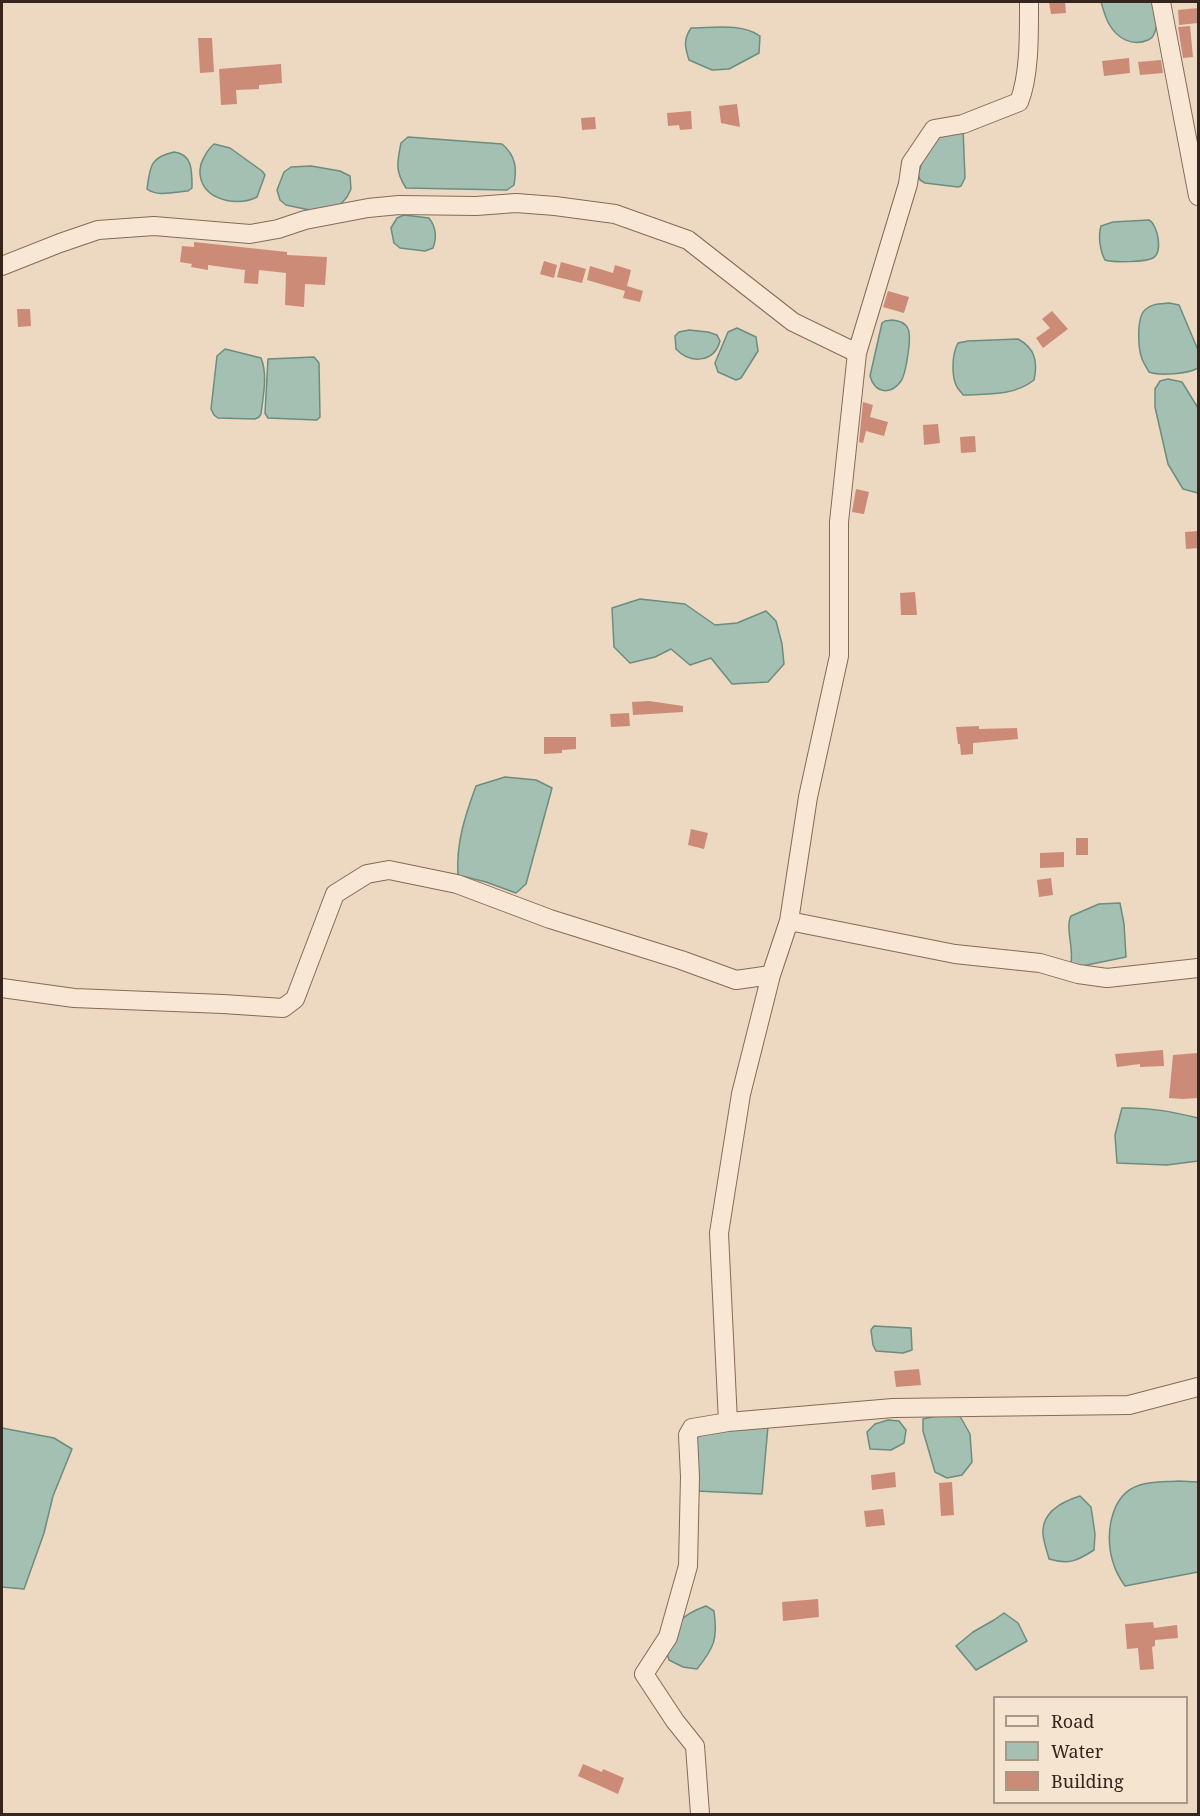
<!DOCTYPE html>
<html>
<head>
<meta charset="utf-8">
<style>
	body { margin:0 }
	#map { position:relative; width:1200px; height:1816px; overflow:hidden; background:#edd8c1; font-family:"Noto Serif",serif }
	canvas { display:block }
	.frame { position:absolute; inset:0; border:3px solid #36251d; pointer-events:none }
	.legend { position:absolute; left:993px; top:1696px; width:195px; height:108px; box-sizing:border-box; background:#f5e4d0; border:2px solid #a99888; margin:0; padding:8px 10px; list-style:none; font-size:18px; color:#36251d }
	.legend li { display:flex; align-items:center; gap:12px; height:30px }
	.legend b { width:30px; border:2px solid #a99888 }
</style>
</head>
<body>
<div id="map">
<canvas width="1200" height="1816"></canvas>
<div class="frame"></div>
<ul class="legend">
<li><b style="height:8px;background:#f8e7d4"></b>Road</li>
<li><b style="height:16px;background:#a4c0b2"></b>Water</li>
<li><b style="height:16px;background:#cb8b77"></b>Building</li>
</ul>
</div>
<script>
const ctx = document.querySelector('canvas').getContext('2d');
ctx.lineJoin = 'round';
function fill(path, color) {
  ctx.fillStyle = color;
  ctx.fill(path, 'evenodd');
}
function trace(path, color, width, dash) {
  ctx.strokeStyle = color;
  ctx.lineWidth = width;
  ctx.lineCap = dash ? 'butt' : 'round';
  ctx.setLineDash(dash || []);
  ctx.stroke(path);
}
const water = new Path2D(`
	M1101 2H1155C1157 12 1159 24 1154 34 1152 38 1152 38 1148 40 1132 47 1117 38 1109 24 1105 17 1103 8 1101 2Z
	M691 28C713 28 741 23 760 36L759 53 729 69 712 70 689 60C685 47 683 40 691 28Z
	M963 129 965 178 961 186 958 187 925 183 920 180 918 174 930 139Z
	M408 137 502 144C516 156 517 168 514 185L507 190 406 188C395 171 397 163 401 143Z
	M214 144 230 148 262 171 265 175 257 197C234 209 193 197 201 164 204 156 207 150 214 144Z
	M174 152C193 154 192 172 192 188L188 191C175 192 157 197 147 189 150 167 150 157 174 152Z
	M311 166 340 171 350 176 351 189 347 197 340 205 319 212 286 205 280 200 277 190 284 172 291 167Z
	M404 215 429 218C436 227 437 237 433 248L425 251 400 248 394 243 391 228 397 218Z
	M1149 220C1158 225 1163 252 1153 258 1146 262 1113 263 1105 260 1100 251 1098 236 1101 226L1113 222Z
	M1169 303 1179 305 1198 350V368C1188 374 1160 376 1149 372 1147 368 1144 364 1142 359 1138 348 1136 316 1146 309 1153 303 1161 304 1169 303Z
	M892 320C899 321 905 322 908 329 912 336 906 374 901 381 891 395 875 394 870 376L882 323 885 321Z
	M737 328 756 337 758 351 741 378 736 380 718 372 715 363 728 332Z
	M689 330 708 332 717 335 720 341C714 363 690 364 676 349L675 336 679 332Z
	M1018 339C1035 348 1038 362 1034 380 1014 396 988 394 963 395 963 394 957 388 957 387 951 376 952 354 958 343L968 341Z
	M225 349 261 358C268 375 263 396 261 414L259 417 255 419 218 418 214 415 211 409 217 356Z
	M314 357 319 363 320 417 317 420 268 418 265 413 268 359Z
	M1168 379 1182 382 1198 408V493L1183 489 1168 464 1155 407V389L1160 381Z
	M640 599 685 604 715 625 737 623 766 611 776 621 782 644 784 664 768 682 732 684 711 658 690 665 671 649 655 657 630 663 614 647 612 608Z
	M505 777 536 780 552 788 526 884 516 893 486 882 458 875C456 843 465 816 476 786Z
	M1120 903 1124 924 1126 957 1082 966 1071 963C1074 949 1065 927 1071 916L1099 904Z
	M1122 1108C1149 1107 1173 1112 1198 1118V1161L1167 1165 1117 1163 1115 1135Z
	M874 1326 911 1328 912 1350 903 1353 876 1351 873 1345 871 1330Z
	M957 1411 970 1434 972 1462 962 1475 947 1478 935 1472 923 1431V1419Z
	M888 1420 899 1421 906 1430 904 1443 891 1450 870 1449 867 1432 875 1424Z
	M768 1426 762 1494 696 1491 693 1431Z
	M2 1428 54 1438 72 1449 53 1496 44 1533 24 1589 2 1587Z
	M1178 1481 1198 1482V1572L1125 1586C1121 1580 1116 1573 1114 1565 1104 1539 1109 1494 1140 1485 1152 1481 1166 1482 1178 1481Z
	M1080 1496 1091 1507 1095 1534 1094 1550C1077 1561 1069 1565 1049 1559 1047 1550 1042 1539 1043 1530 1044 1510 1064 1501 1080 1496Z
	M706 1606 714 1611C718 1639 714 1648 697 1669L683 1667 669 1660 666 1650C676 1624 678 1616 706 1606Z
	M1004 1613 1018 1623 1027 1641 976 1670 956 1646 973 1632 994 1620Z`);
const building = new Path2D(`
	M1049 2H1065L1066 13 1051 14Z
	M1198 8V23L1179 25 1178 10Z
	M1190 26 1193 57 1183 58 1178 27Z
	M198 38H212L214 72 200 73Z
	M1129 58 1130 73 1104 76 1102 61Z
	M1161 60 1163 73 1140 75 1138 62Z
	M281 64 282 83 259 85V89L236 90 237 104 221 105 219 69Z
	M737 104 740 127 721 123 719 106Z
	M691 111 692 129 680 130 679 125 668 126 667 113Z
	M595 117 596 129 582 130 581 118Z
	M194 242 287 252V255L327 257 325 285 305 284 304 307 285 305 286 273 259 270 258 284 244 283 245 270 208 265V270L191 267 192 264 180 262 182 246 194 247Z
	M544 261 557 265 554 278 540 274Z
	M561 262 586 269 582 283 557 277Z
	M615 265 631 270 627 286 643 291 640 302 623 298 625 291 587 280 590 266 613 273Z
	M888 291 909 297 904 313 883 307Z
	M17 309H30L31 326 18 327Z
	M1052 311 1068 329 1043 348 1036 338 1050 328 1042 319Z
	M863 402 873 405 870 417 888 422 884 436 866 431 863 443 859 442Z
	M938 424 940 443 924 445 923 425Z
	M975 436 976 452 961 453 960 437Z
	M856 489 869 492 864 514 852 512Z
	M1198 531V548L1186 549 1185 532Z
	M915 592 917 615H901L900 593Z
	M649 701 683 706V712L633 715 632 702Z
	M629 713 630 726 611 727 610 714Z
	M979 726V729L1017 728 1018 739 973 743V754L961 755 960 744H958L956 727Z
	M544 737H576V749L562 750V753L544 754Z
	M691 829 708 833 704 849 688 845Z
	M1076 838H1088V855H1076Z
	M1064 852V867L1040 868V853Z
	M1051 878 1053 895 1039 897 1037 880Z
	M1163 1050 1164 1066 1140 1067V1064L1117 1067 1115 1054Z
	M1198 1053V1098L1183 1099 1169 1098 1173 1055Z
	M919 1369 921 1385 896 1387 894 1371Z
	M895 1472 896 1487 872 1490 871 1475Z
	M952 1482 954 1515 941 1516 939 1483Z
	M883 1509 885 1525 866 1527 864 1511Z
	M818 1599 819 1617 783 1621 782 1602Z
	M1153 1622 1154 1628 1177 1625 1178 1638 1155 1640V1646L1152 1647 1154 1669 1140 1670 1138 1648 1127 1649 1125 1624Z
	M583 1764 602 1772 603 1769 624 1778 618 1794 578 1776Z`);
const minor = new Path2D(`
	M1161 2 1198 196
	M2 266 60 243 98 230 154 226 250 234 278 229 305 220 368 208 399 205 476 206 516 203 555 206 615 214 688 240 793 322 857 353
	M789 921 808 797 839 656V522L857 353 908 184 911 163 934 129 963 124 1019 102C1030 75 1029 31 1029 2
	M771 975 741 1094 719 1233 728 1422 893 1408 1129 1405 1198 1387
	M2 988 74 998 223 1004 283 1008 295 999 335 894 367 874 389 870 457 884 550 919 681 960 736 980 771 975 789 921 955 954 1040 963 1078 974 1107 978 1198 968
	M700 1814 695 1746 675 1721 644 1674 668 1637 688 1566 690 1477 688 1435 692 1428 728 1422`);
fill(water, '#a4c0b2');
trace(water, '#6b8d7f', 1.5);
fill(building, '#cb8b77');
trace(minor, '#876959', 20);
trace(minor, '#f8e7d4', 18);
</script>
</body>
</html>
